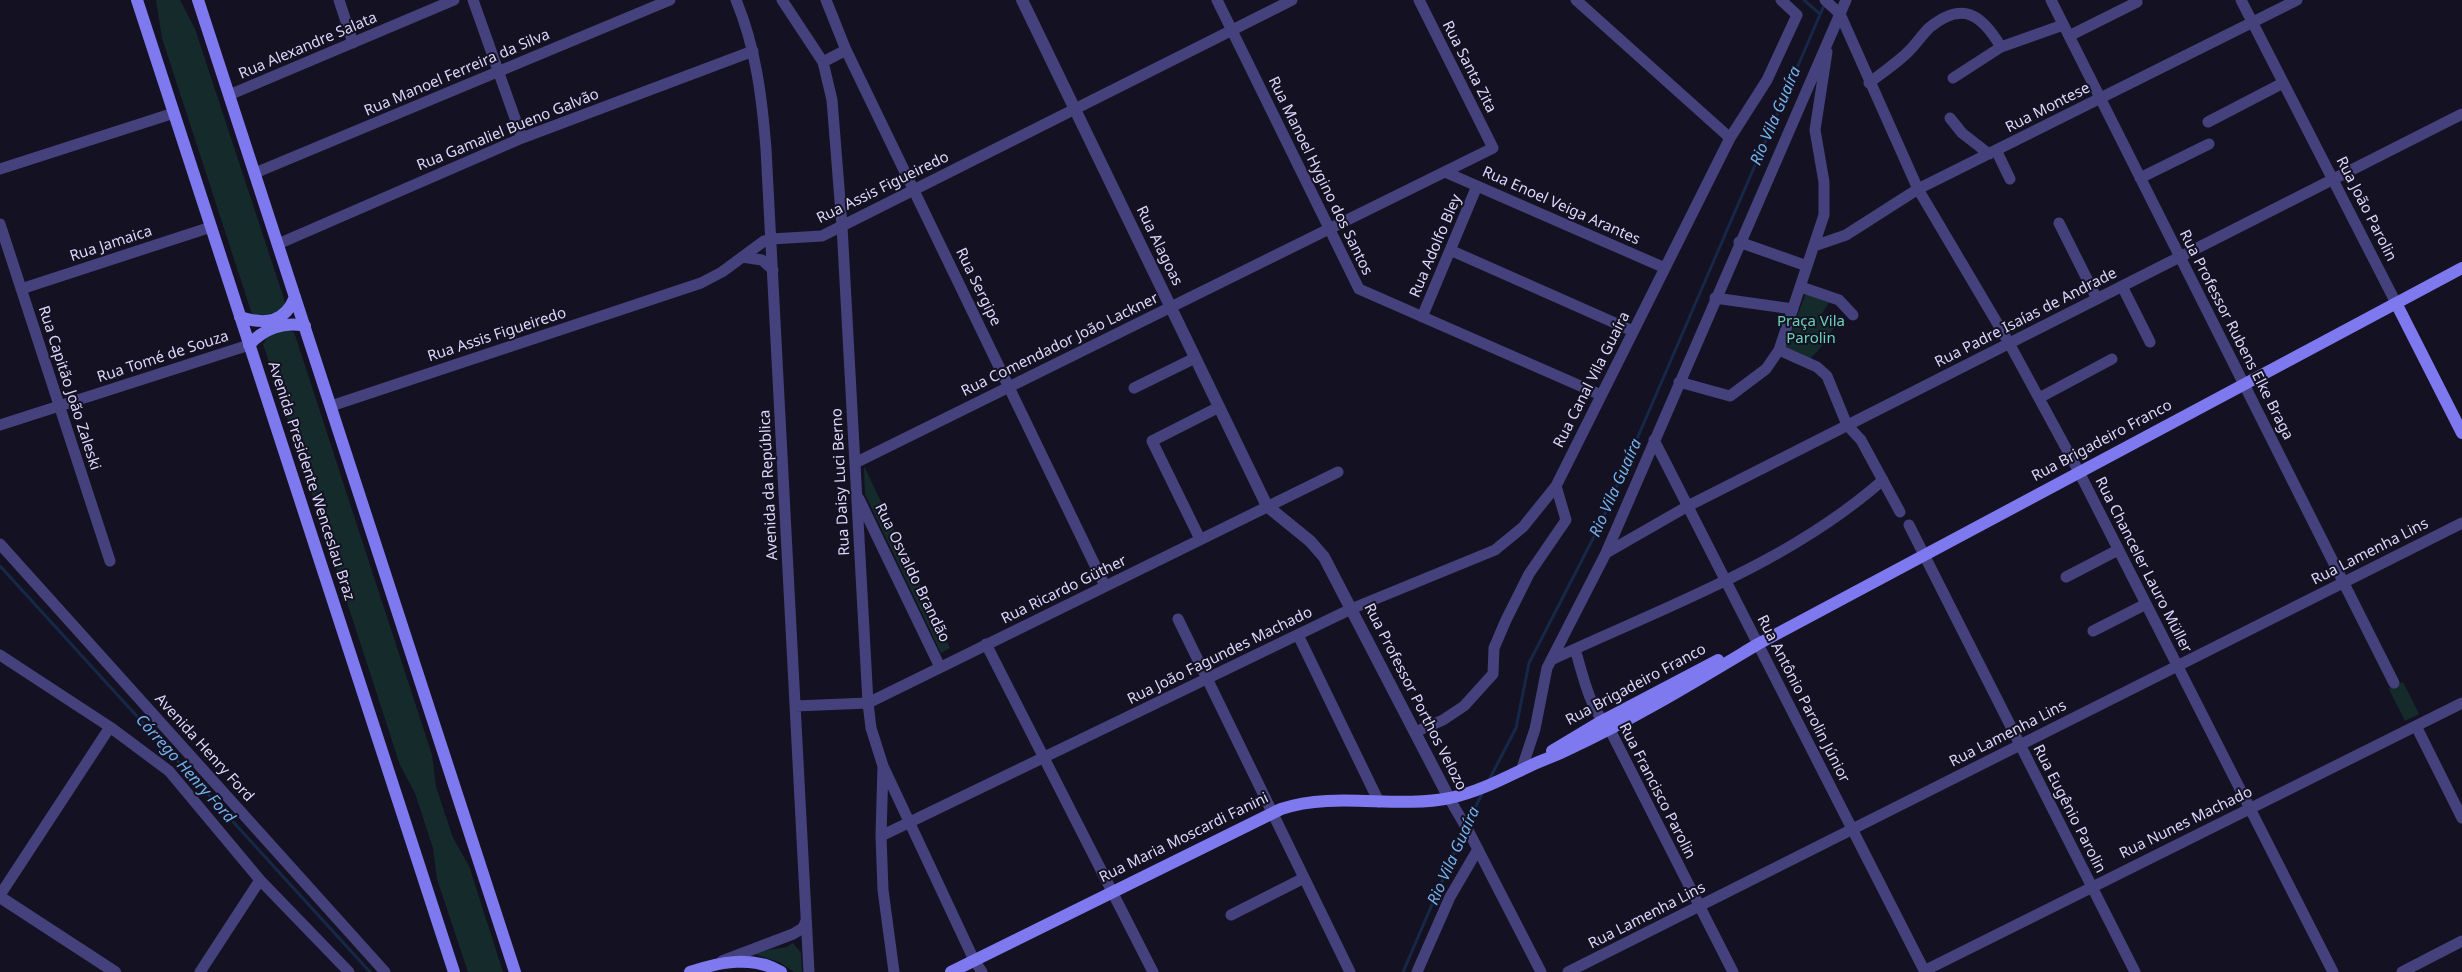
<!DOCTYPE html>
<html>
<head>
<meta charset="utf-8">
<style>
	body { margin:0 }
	canvas { display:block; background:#141122 }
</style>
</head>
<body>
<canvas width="2462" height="972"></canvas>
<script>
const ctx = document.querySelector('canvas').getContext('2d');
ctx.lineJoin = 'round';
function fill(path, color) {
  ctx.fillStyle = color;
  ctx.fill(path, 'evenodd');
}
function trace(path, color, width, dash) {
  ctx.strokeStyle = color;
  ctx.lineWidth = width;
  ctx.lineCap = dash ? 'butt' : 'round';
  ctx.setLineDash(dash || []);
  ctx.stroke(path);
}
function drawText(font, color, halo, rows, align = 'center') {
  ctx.font = font + ' "Noto Sans",sans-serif';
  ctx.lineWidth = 4;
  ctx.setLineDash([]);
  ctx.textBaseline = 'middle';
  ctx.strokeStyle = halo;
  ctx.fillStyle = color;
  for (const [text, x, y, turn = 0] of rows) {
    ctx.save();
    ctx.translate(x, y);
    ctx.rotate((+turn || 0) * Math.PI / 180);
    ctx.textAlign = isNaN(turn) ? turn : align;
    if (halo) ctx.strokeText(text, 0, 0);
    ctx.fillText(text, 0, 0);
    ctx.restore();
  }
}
const green = new Path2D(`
	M156 0H180L195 29 285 302 281 310 260 317 252 314 162 38Z
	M1806 293 1830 301 1821 315 1837 323 1822 346 1810 359 1785 348Z
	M286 330 294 332 432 755 436 787 453 838 469 866 503 972H468L437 879 433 848 415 793 400 765 263 344 268 336Z
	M864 466 950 648 941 653 865 494Z
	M2403 682 2419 714 2405 721 2389 689Z
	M793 943 801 953 802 972H794L779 962 751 953 787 947Z`);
const stream = new Path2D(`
	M1804 0 1820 14
	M0 566 370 972
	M1489 780 1516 728 1529 663 1599 527 1825 3
	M1468 822 1483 792
	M1403 972 1464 830`);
const minor = new Path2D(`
	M339 0 353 43
	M473 0 522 138
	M736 0C756 48 762 98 766 149L809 972
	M782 0 823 62 832 100 842 226 868 703 871 728 883 766 881 836 883 890 894 972
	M826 0 846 50 1105 586
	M1217 0 1359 289 1601 395
	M1576 0 1730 138
	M1825 0 1840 14 1918 189 2009 343 2079 472 2333 972
	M2051 0 2394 683
	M2241 0 2396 303
	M2069 36 2137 2
	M823 62 846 50
	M1953 78 2001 47 2063 25
	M1869 83C1882 73 1897 63 1909 51 1916 44 1922 35 1929 28 1963 0 1982 15 2001 47
	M229 95 454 0
	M1950 118 1962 133 1989 154
	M2208 122 2283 83
	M1996 150 2010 179
	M0 169 174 113
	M1445 172 1665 268
	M255 173 670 0
	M2140 178 2209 144
	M2059 223 2097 299
	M0 224 110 561
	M1739 242 1807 266
	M278 244 522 138 753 51
	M1814 246 1846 235 1918 189 2297 0
	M1450 250 1633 331
	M742 257 762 260 773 270
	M2122 286 2150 342
	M1801 287 1839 300 1853 315
	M21 289 211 227
	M1715 298 1793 309
	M1422 317 1477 186
	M1779 350 1817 367 1827 376 1847 425 1861 440 1900 512
	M1679 382 1730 396 1766 369 1779 350 1824 215V182L1815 130 1827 52
	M1134 388 1195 358
	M2039 398 2112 359
	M331 406 701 283 722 272 764 241 771 239 822 236 1292 0
	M0 425 249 345
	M1654 440 1925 972
	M855 463 1493 148 1419 0
	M859 499 940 667
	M1909 525 2135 972
	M1200 539 1152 441 1219 407
	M0 544 385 972
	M1606 553 1688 506 2462 114
	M2066 577 2118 550
	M1178 619 1350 972
	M2093 631 2146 604
	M1298 635 1379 802
	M986 644 1153 972
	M1575 649C1583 675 1589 708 1609 728L1733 972
	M0 655 110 727 169 771 260 880 349 972
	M1551 660C1664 607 1788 564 1883 480
	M795 706 868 703 1338 472
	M2416 726 2462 818
	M1415 732 1443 720 1464 706 1493 674 1494 648 1506 620 1529 574 1566 520 1556 486 1730 138 1767 80 1797 15 1781 0
	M884 768 974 960 982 972
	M1521 771 1535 729 1547 668 1606 553 1846 0
	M1449 798 1470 834 1541 972
	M881 836 1351 609 1495 550 1523 527 1556 486
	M0 895 110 727
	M1231 915 1304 878
	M722 961 793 934 803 928 806 921
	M1924 971 2462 703
	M200 972 260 880
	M1417 972 1450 897 1478 849
	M1568 972 2462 523
	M2402 972 2462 941`);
const tertiary = new Path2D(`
	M1022 0 1267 506 1310 541 1324 557 1449 798
	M0 897 115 972`);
const secondary = new Path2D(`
	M137 0 454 972
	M198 0 515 972
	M2396 303 2462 433
	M240 317C265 325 285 323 295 297
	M249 345C263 329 284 321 305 326
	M1552 751 1602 721 1718 660
	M690 972C719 962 753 955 781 972
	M951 972 1281 809C1335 791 1394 809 1450 798 1481 791 1506 777 1534 764 1545 759 1558 755 1569 749 1634 719 1696 681 1758 644L2462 268`);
const streetNames = [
	["Rua Alexandre Salata",308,46,-23],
	["Rua Santa Zita",1469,67,63],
	["Rua Manoel Ferreira da Silva",457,73,-23],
	["Rua Montese",2048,108,-27],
	["Rua Gamaliel Bueno Galvão",508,130,-22],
	["Rua Manoel Hygino dos Santos",1320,176,64],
	["Rua Assis Figueiredo",883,188,-26],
	["Rua Enoel Veiga Arantes",1561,206,24],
	["Rua João Parolin",2366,209,63],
	["Rua Jamaica",111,244,-18],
	["Rua Alagoas",1159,246,64],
	["Rua Adolfo Bley",1436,246,-67],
	["Rua Sergipe",978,287,64],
	["Rua Padre Isaías de Andrade",2026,318,-27],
	["Rua Assis Figueiredo",497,335,-18],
	["Rua Professor Rubens Elke Braga",2236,335,63],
	["Rua Comendador João Lackner",1060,345,-26],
	["Rua Tomé de Souza",163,357,-18],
	["Rua Canal Vila Guaíra",1592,380,-63],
	["Rua Capitão João Zaleski",69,388,72],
	["Rua Brigadeiro Franco",2102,441,-28],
	["Avenida Presidente Wenceslau Braz",311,481,72],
	["Rua Daisy Luci Berno",841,482,-93],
	["Avenida da República",769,485,-93],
	["Rua Lamenha Lins",2370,552,-27],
	["Rua Chanceler Lauro Müller",2143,565,63],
	["Rua Osvaldo Brandão",912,573,64],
	["Rua Ricardo Güther",1064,590,-26],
	["Rua João Fagundes Machado",1220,656,-26],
	["Rua Brigadeiro Franco",1636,685,-28],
	["Rua Professor Porthos Velozo",1415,697,63],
	["Rua Antônio Parolin Júnior",1803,699,63],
	["Rua Lamenha Lins",2008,734,-27],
	["Avenida Henry Ford",204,748,48],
	["Rua Francisco Parolin",1657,791,63],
	["Rua Eugênio Parolin",2069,809,63],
	["Rua Nunes Machado",2186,823,-26],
	["Rua Maria Moscardi Fanini",1184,838,-26],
	["Rua Lamenha Lins",1647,916,-27]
];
const parkNames = [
	["Praça Vila",1811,322],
	["Parolin",1811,339]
];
const waterNames = [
	["Rio Vila Guaíra",1776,116,-67],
	["Rio Vila Guaíra",1616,488,-66],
	["Córrego Henry Ford",185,769,48],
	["Rio Vila Guaíra",1454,856,-66]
];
fill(green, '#152b2b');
trace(stream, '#162847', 3);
trace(minor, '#45417c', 11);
trace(tertiary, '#45417c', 12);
trace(secondary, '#7e79ef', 12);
drawText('15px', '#dcd7fa', '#141122', streetNames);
drawText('15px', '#6bd2ba', '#141122', parkNames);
drawText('italic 16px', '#71b2ee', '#141122', waterNames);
</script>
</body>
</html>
